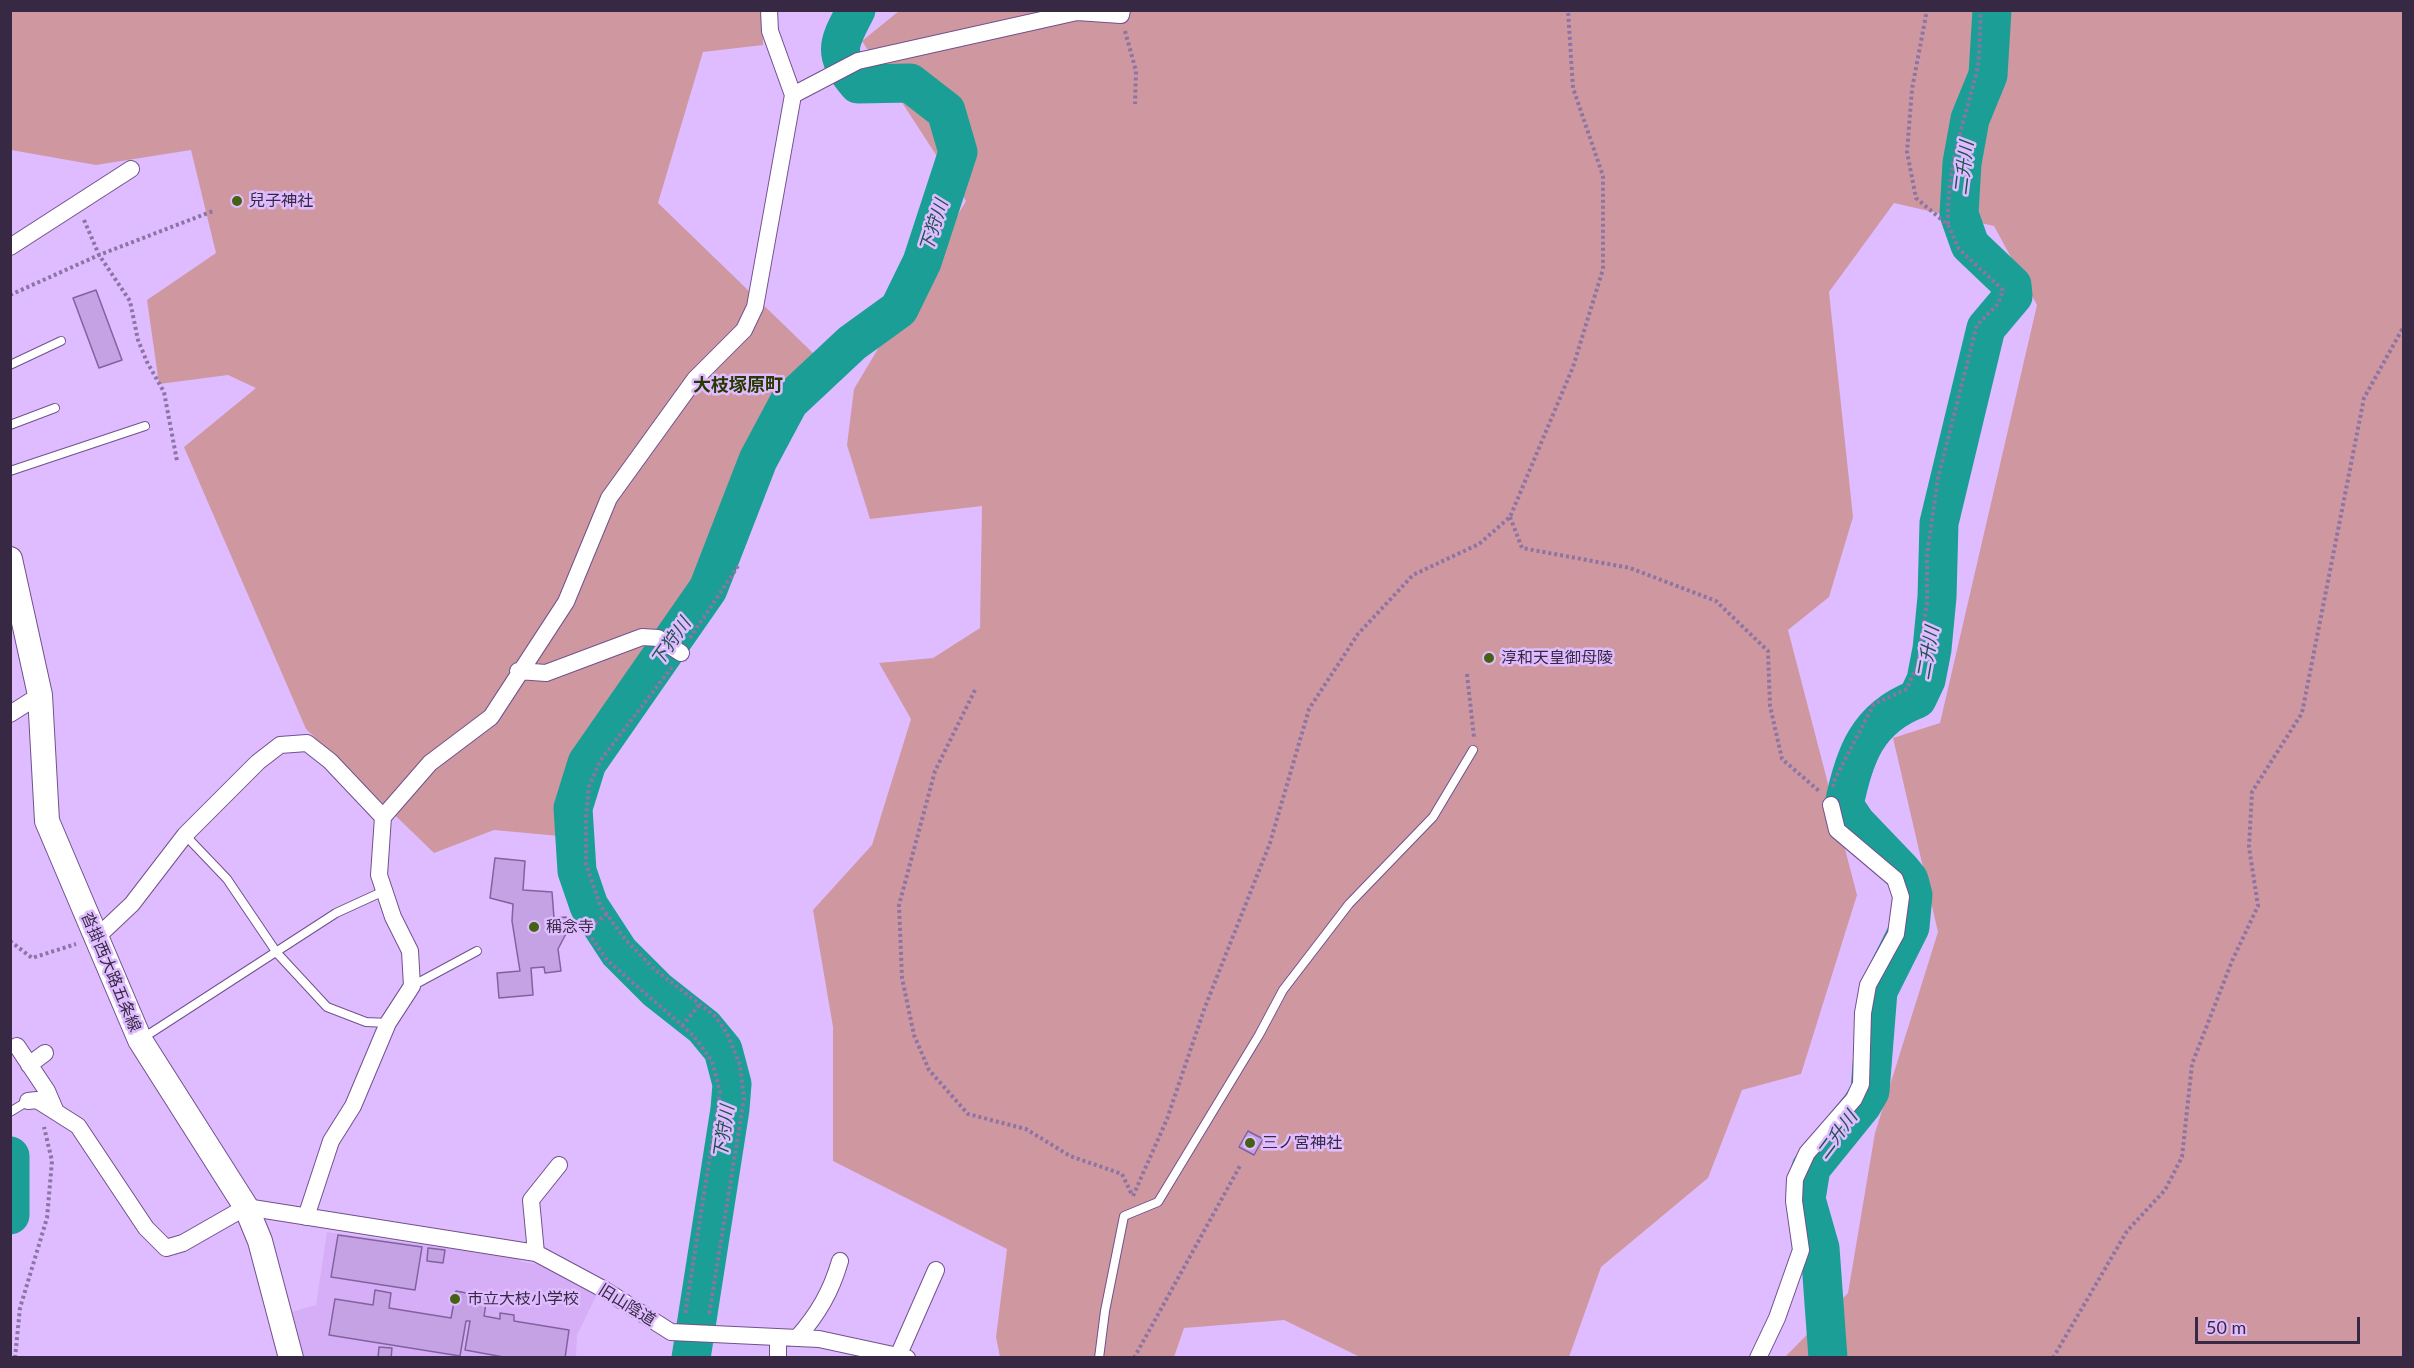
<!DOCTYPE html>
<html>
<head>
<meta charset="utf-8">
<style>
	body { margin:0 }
	#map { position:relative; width:2414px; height:1368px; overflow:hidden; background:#dfbcff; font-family:Lato,sans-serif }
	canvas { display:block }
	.frame { position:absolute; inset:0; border:12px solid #372943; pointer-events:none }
	.scale { position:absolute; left:2195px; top:1317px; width:165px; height:27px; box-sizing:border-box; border:3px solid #372943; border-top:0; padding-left:8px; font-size:18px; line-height:21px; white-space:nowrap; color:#372943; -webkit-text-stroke:4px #dfbcff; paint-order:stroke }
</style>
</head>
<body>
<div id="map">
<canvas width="2414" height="1368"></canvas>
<div class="frame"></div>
<div class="scale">50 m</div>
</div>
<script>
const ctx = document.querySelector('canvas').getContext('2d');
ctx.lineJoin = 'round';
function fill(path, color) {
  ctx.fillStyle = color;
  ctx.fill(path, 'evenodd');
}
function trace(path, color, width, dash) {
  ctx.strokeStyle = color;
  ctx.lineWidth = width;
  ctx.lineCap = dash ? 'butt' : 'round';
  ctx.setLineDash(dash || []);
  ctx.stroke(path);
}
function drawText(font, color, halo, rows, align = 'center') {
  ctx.font = font + ' Lato,"Noto Sans JP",sans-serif';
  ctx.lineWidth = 5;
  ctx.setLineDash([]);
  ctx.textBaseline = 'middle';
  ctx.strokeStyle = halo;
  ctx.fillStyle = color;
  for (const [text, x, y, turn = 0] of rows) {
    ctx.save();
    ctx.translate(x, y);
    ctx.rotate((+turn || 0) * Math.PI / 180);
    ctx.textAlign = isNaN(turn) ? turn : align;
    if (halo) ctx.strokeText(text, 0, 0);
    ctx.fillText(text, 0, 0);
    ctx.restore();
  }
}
const built = new Path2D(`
	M327 1232 516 1257 522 1262 544 1265 597 1294 577 1335 576 1357H300L288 1313 316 1305Z`);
const green = new Path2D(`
	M10 11H762L763 45 703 52 658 203 814 354 559 836 494 830 434 853 306 729 184 447 256 388 228 375 159 384 147 300 216 253 191 150 96 165 11 150Z
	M899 11H2403V1357H1785L1848 1293 1875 1133 1938 932 1893 738 1940 723 2037 305 1994 226 1894 203 1829 292 1853 517 1829 597 1788 630 1857 895 1801 1074 1742 1090 1708 1178 1601 1267 1569 1357H1360L1284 1320 1184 1328 1174 1357H1000L996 1337 1007 1249 833 1161V1027L813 910 872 845 911 719 879 663 933 658 980 628 982 506 870 519 847 445 854 389 966 201 862 41Z`);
const river = new Path2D(`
	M10 1156V1215
	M691 1358 730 1109 732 1084 723 1050 704 1027 657 990 619 952 589 906 577 871 573 808 587 763 708 589 758 460 789 402 852 343 899 309 922 262 958 152 946 111 910 83 858 84C832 53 838 44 856 10
	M1828 1358 1820 1248 1806 1199 1811 1168 1862 1105 1870 1091 1878 991 1910 927 1913 895 1909 880 1901 870 1856 823 1844 805C1854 756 1867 718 1917 699L1926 680 1932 649 1937 597 1939 523 1986 328 2013 296 2012 285 1970 245 1959 214 1962 163 1970 119 1988 75 1992 10`);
const building = new Path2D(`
	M96 290 122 360 99 368 73 298Z
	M495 858 525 861 523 890 552 892 554 918 566 917 569 928 558 949 561 971 545 973 544 967 531 968 533 995 499 998 497 973 520 971 512 921 513 904 490 898Z
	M1248 1131 1263 1139 1254 1155 1239 1147Z
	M338 1235 422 1247 415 1290 331 1277Z
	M428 1248 445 1250 443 1263 427 1261Z
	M375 1290 391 1293 389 1308 451 1318 456 1291 487 1297 484 1316 500 1319V1313L514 1315V1321L569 1330 565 1358H509L465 1350 470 1321H466L460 1356 329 1335 335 1299 373 1305Z
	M379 1347 392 1348 391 1358H378Z`);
const path = new Path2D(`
	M1125 31 1136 71 1135 104
	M84 220 99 255 130 301 138 340 147 362 164 392 177 461
	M1948 224C1947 167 1962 128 1976 75 1981 55 1979 31 1981 10
	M10 295 99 255 213 211
	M1510 517 1522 548 1630 568 1716 601 1768 651 1770 706 1782 759 1819 791
	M690 638 738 566
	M672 667 600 761 589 787 586 818V864L600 905 625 939 654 969 715 1016 727 1033 740 1065 744 1099 709 1315
	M1467 674 1474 737
	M975 690 935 771 899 905 902 978 914 1035 929 1070 968 1114 1026 1129 1070 1156 1122 1174 1132 1195
	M1833 787 1835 779 1874 704 1907 689 1918 664 1927 602V555L1938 478 1977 325 1998 304 2003 290 1959 249 1948 225 1916 198 1907 152 1912 89 1927 10
	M607 914 586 930 607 960 693 1035 712 1061 720 1092 685 1315
	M10 941 32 958 76 944
	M682 1026 700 1004
	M1133 1196 1167 1119 1205 1007 1270 843 1309 709 1358 634 1413 575 1479 544 1510 517 1573 367 1603 269V176L1573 88 1568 10
	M15 1358 20 1308 47 1218 52 1161 44 1127
	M1134 1358 1241 1164
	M2053 1358 2127 1231 2165 1190 2182 1157 2192 1064 2232 961 2258 906 2249 847 2252 792 2302 713 2364 398 2404 326`);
const lane = new Path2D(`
	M10 365 61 341
	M10 425 55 408
	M10 471 145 426
	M185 835 227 879 277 953 327 1007 366 1022 388 1023
	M412 986 477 951
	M143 1038 336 913 384 891
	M10 1112 28 1101
	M1099 1358 1105 1311 1124 1216 1158 1202 1259 1035 1283 990 1349 904 1433 817 1473 750`);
const street = new Path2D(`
	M769 10 770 31 793 95
	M10 247 131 169
	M518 671 546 673 642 637 658 638 681 653
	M10 714 40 695
	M383 817 430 763 491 717 566 602 609 498 695 379 744 330 755 307 793 95 858 61 1077 12 1121 15 1122 10
	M96 938 132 904 185 835 258 762 280 745 307 743 330 761 383 817 379 875 393 917 410 951 412 986 388 1023 353 1106 331 1141 306 1217
	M17 1046 47 1091 56 1112
	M29 1065 45 1053
	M28 1101 37 1100 78 1126 146 1228 166 1248 183 1243 246 1207 536 1253 605 1290 671 1332 819 1339 907 1358
	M536 1253 531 1200 559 1165
	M778 1337V1358
	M797 1338C818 1314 831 1292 840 1261
	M899 1354 936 1270
	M1758 1358 1777 1318 1801 1250 1794 1201 1795 1179 1807 1153 1854 1099 1861 1084 1863 1013 1868 985 1896 934 1901 897 1895 879 1837 830 1831 805`);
const secondary = new Path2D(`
	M10 559 40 695 47 821 140 1040 246 1207 260 1241 291 1358`);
const markers = [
	[237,201,6,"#456214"],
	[1489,658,6,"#456214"],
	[534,927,6,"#456214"],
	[1250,1143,6,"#456214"],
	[455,1299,6,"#456214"]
];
const poiNames = [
	["兒子神社",249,201],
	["淳和天皇御母陵",1501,658],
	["稱念寺",546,927],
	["三ノ宮神社",1262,1143],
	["市立大枝小学校",467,1299]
];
const streetNames = [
	["沓掛西大路五条線",111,972,67],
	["旧山陰道",627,1305,32]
];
const waterNames = [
	["二升川",1964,168,-83],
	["下狩川",934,226,-72],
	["下狩川",671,642,-55],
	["二升川",1928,653,-80],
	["下狩川",724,1132,-82],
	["二升川",1837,1135,-53]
];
const neighbourhoodNames = [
	["大枝塚原町",738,385]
];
fill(built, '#d5aef7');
fill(green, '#cf98a1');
trace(river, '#1b9e96', 39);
fill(building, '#c4a2e3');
trace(building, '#82629e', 1.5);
trace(lane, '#71518c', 10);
trace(street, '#71518c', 18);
trace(secondary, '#71518c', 26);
trace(path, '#8c74a3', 4, [3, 3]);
trace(lane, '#fff', 8);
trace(street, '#fff', 16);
trace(secondary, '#fff', 24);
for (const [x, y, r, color] of markers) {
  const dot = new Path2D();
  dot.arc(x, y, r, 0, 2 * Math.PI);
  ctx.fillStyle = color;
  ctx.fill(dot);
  trace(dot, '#dfbcff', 2);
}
drawText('16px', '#372943', '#dfbcff', poiNames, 'left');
drawText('16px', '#372943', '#dfbcff', streetNames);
drawText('italic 18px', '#1f524e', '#dfbcff', waterNames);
drawText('bold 18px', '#263903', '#dfbcff', neighbourhoodNames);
</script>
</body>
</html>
